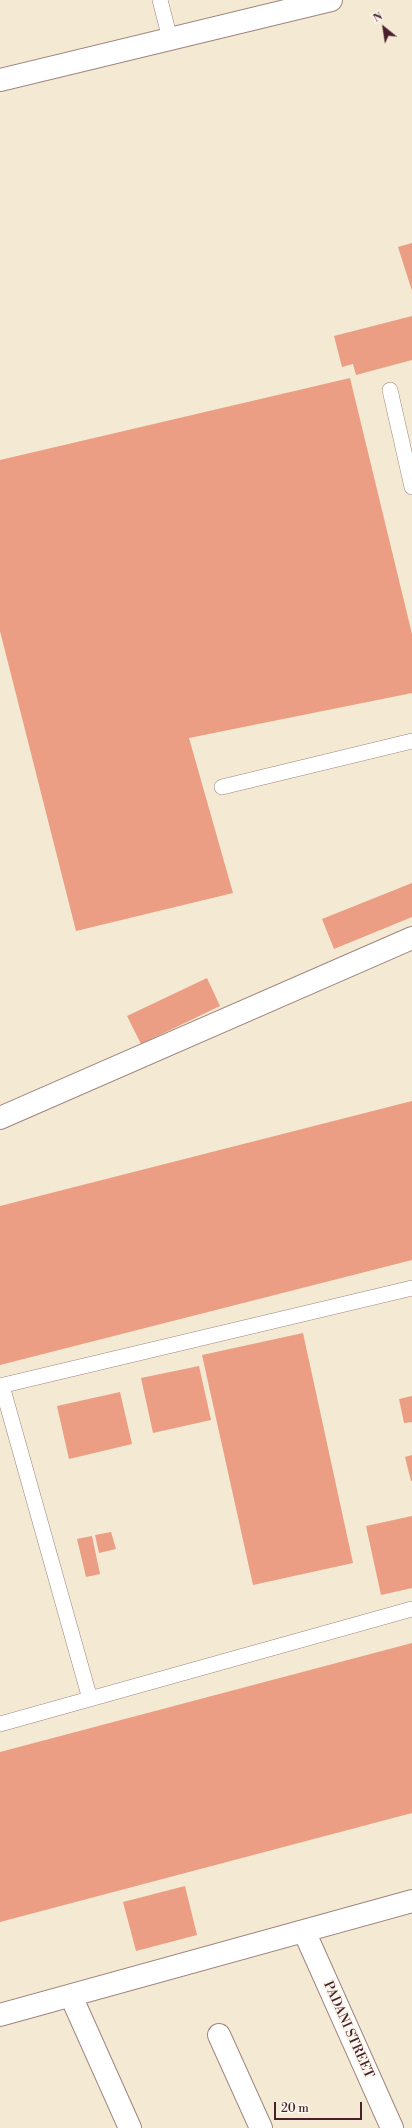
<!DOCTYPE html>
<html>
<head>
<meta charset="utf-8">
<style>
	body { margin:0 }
	#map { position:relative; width:412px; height:2128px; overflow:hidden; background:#f4e9d2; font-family:"Libre Bodoni",serif }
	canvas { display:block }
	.north { position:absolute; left:364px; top:8px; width:40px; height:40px; -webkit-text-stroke:3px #fbf7ec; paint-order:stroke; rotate:330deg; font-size:11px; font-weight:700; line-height:16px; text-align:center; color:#4a1f2b }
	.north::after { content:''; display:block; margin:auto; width:14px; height:18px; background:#4a1f2b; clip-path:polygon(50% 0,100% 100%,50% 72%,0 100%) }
	.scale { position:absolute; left:274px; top:2102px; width:88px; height:18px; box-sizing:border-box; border:2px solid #4a1f2b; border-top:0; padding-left:5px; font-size:12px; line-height:14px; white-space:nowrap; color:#4a1f2b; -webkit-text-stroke:3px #fbf7ec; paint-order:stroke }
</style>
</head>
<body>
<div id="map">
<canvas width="412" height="2128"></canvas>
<div class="north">N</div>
<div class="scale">20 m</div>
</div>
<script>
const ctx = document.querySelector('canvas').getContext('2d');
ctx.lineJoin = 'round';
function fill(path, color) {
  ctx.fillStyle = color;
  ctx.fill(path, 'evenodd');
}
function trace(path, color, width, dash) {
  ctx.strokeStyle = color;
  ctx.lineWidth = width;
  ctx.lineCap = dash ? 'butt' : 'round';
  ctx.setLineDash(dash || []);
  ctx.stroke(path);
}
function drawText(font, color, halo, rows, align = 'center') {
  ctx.font = font + ' "Libre Bodoni",serif';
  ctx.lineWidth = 4;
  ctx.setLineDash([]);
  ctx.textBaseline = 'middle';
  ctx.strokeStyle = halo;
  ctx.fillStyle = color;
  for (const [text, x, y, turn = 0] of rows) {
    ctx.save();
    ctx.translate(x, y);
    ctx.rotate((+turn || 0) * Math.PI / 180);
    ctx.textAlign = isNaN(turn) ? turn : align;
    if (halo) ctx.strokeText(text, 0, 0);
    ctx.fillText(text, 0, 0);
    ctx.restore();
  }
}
const building = new Path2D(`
	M412 243V291L398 247Z
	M412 316V360L356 375 353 364 342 367 334 336Z
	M350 378 412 634V693L189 738 233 893 76 931 0 631V460Z
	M412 883V917L334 949 322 919Z
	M207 978 220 1006 141 1044 127 1016Z
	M412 1101V1260L0 1365V1206Z
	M303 1333 353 1563 253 1585 202 1355Z
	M199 1366 211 1420 153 1433 141 1378Z
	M120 1392 132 1444 69 1459 57 1406Z
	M412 1396V1422L404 1423 399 1399Z
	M412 1455V1481H411L405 1457Z
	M412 1516V1588L381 1595 366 1526Z
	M111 1532 116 1549 99 1553 95 1535Z
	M92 1536 100 1574 86 1577 77 1539Z
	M412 1643V1813L0 1922V1752Z
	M185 1886 197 1935 136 1951 123 1902Z`);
const service = new Path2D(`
	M160 0 170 39
	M390 390 412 487
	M222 787 412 741
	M0 1386 412 1288
	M2 1386 90 1699
	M0 1724 412 1609`);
const minor = new Path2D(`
	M0 80 331 0
	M0 1118 412 938
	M304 1931 392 2128
	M71 1996 130 2128
	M0 2015 412 1901
	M219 2035 261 2128`);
const streetNames = [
	["PADANI STREET",348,2030,66]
];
fill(building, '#eb9e84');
trace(service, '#9f847e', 16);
trace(minor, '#9f847e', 24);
trace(service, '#fff', 15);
trace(minor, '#fff', 22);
drawText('13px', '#4a1f2b', '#fbf7ec', streetNames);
</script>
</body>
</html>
